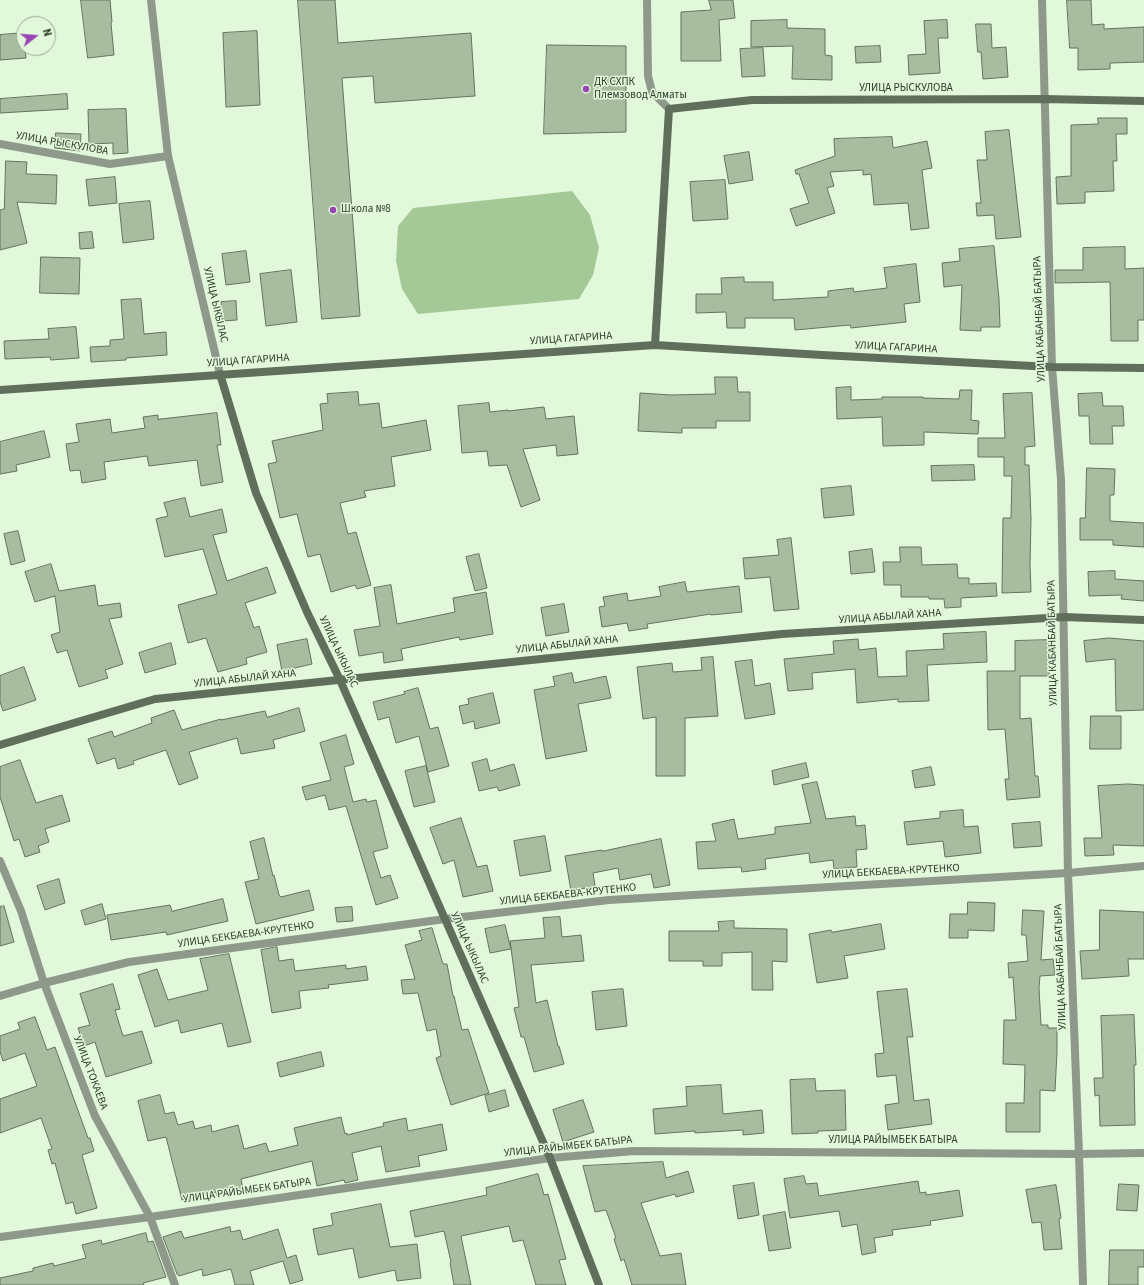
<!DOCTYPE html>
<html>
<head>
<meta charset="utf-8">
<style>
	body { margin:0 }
	#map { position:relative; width:1144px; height:1285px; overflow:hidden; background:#e1f8da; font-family:"Source Sans 3",sans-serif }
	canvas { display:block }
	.north { position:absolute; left:16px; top:16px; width:40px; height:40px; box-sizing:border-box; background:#e1f8da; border:1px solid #99ab94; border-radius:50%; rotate:73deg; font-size:11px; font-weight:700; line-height:16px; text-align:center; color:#2e372b }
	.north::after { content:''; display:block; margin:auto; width:14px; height:18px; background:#9945b2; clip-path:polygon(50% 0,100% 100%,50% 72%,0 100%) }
</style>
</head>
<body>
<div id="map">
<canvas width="1144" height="1285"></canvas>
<div class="north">N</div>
</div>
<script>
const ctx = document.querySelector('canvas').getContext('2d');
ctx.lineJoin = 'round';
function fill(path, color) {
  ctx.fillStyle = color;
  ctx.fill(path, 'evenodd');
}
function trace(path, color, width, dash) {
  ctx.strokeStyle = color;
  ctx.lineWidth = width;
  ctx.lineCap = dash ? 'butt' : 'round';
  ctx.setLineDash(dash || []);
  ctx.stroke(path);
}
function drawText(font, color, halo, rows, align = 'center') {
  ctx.font = font + ' "Source Sans 3",sans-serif';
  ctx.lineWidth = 3;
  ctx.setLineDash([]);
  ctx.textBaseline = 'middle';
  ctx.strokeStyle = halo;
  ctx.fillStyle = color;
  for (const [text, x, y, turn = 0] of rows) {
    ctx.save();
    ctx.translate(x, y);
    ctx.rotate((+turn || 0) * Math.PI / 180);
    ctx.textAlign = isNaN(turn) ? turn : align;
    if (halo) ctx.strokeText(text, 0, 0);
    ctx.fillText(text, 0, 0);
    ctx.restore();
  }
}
const green = new Path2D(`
	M572 191 590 215 599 248 593 275 579 299 418 314 402 289 396 261 398 226 413 208Z`);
const building = new Path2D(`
	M81 0H110L112 22 111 23 114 55 88 58Z
	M298 0H335L338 43 471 33 475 96 375 103 373 76 342 78 360 316 322 319Z
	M709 0H733L735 18 719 20 721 61H681V12L711 10Z
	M1067 0H1091L1092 25 1104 24V29L1144 27V62L1110 63V69L1078 70V48H1070Z
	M787 20V28L825 29V55L832 56V80L792 79 793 46 751 47V21Z
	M947 20 948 38H938L940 73 909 75 908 55 926 54 924 21Z
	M976 24H991L992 48 1006 47 1008 77 983 79 981 52H978Z
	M257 31 260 105 226 107 223 33Z
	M24 33V48H25L26 58 0 60V35Z
	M547 45 626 46V132L544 134Z
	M880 46 881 62 856 63 855 47Z
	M763 48 765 76 742 77 740 49Z
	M67 94 68 109 0 113V99Z
	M126 109 128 153 113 154V143L89 144 88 110Z
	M1098 118H1127V134H1116L1117 161H1113L1114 191 1085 192V203L1057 204 1056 177 1071 176V125L1098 124Z
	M1009 130 1021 237 996 239 994 215 977 216 976 203H981L977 160H987L985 132Z
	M56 133 81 134 80 151 55 148Z
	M892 137 893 148 927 141 932 168 922 170 929 228 911 230 908 203 874 205 871 174 863 175V170L830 172 834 186 827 188 835 213 796 226 790 209 809 203 799 174H796L795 170 835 156 834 139Z
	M749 152 753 180 729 184 724 156Z
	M6 161 27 162 26 174 57 175 56 204 17 202 27 243 0 250V210L4 209Z
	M115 177 117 203 89 206 86 180Z
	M725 180 728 219 693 221 690 182Z
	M150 201 154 239 123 243 119 204Z
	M92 232 94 248 80 249 79 233Z
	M994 246 999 299 1000 327H981V331L960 330 962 285 944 287 942 263 960 261 959 249Z
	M1125 247V269L1144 268V320H1138V341H1111L1110 282 1055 283V270H1083V248Z
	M246 251 250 282 226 285 222 254Z
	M41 257 80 258 79 294 40 293Z
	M916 264 920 302 904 304 906 322 851 328 850 325 795 330 794 318H745V328H727L726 312 696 313V294H722L721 278 744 277V282H773V300L828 297V291L853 288 854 292 887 288 884 268Z
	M291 270 297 322 266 326 260 274Z
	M141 299 144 334 166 332 167 355 126 358V360L91 362 90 347 110 346V340L124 339 121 300Z
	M236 301 237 320 222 321 221 302Z
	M76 327 79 358 51 360 50 357 5 359 4 341 49 339 48 329Z
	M715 377H737L738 392H750V421H716V428H682V433L638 431 640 393 671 395 715 394Z
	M851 387V400L882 399V397H923V398L959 399 960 390H972L971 420 979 421 978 434 924 432V445L883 446 882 417 837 419 836 388Z
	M358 392 359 405 379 403 382 428 426 420 431 450 391 457 395 486 364 491 366 497 340 503 348 534 356 532 371 585 357 589 355 585 331 592 320 554 308 557 297 514 280 518 268 464 277 462 272 441 323 430 320 404 328 403 327 394Z
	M1032 393 1035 446 1025 447V465H1029L1031 519 1030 564 1031 592 1002 593 1003 518H1011L1012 476H1004V457H978V438H1005L1003 394Z
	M1102 393 1103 406H1123L1124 426H1112L1113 444H1090L1089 416H1079L1078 394Z
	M489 403 490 412 508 410V411L544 407 546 419 574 416 578 454 557 456 556 445 523 449 540 500 521 507 507 465 489 466 487 451 462 453 458 406Z
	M217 413 221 445H217L223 482 201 486 197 460 149 466 147 456 104 462 106 479 82 483 80 470 70 471 66 444 79 442 76 424 110 419 112 433 145 428 143 417 158 415V419Z
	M44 431 50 457 16 465 17 471 0 474V442Z
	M974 465 975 480 932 481 931 466Z
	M1087 468 1115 469 1114 495H1110V521L1144 523V547L1113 545V540H1080V518H1085Z
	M851 486 854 515 824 518 821 489Z
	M185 498 190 517 222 509 227 532 213 535 227 581 267 567 276 593 245 603 254 628 259 626 267 652 246 658 247 664 218 672 206 638 188 643 178 605 217 594 203 549 165 557 156 519 168 516 164 503Z
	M18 531 25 561 11 565 4 534Z
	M791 538 799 609 774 611 770 577 745 579 743 558 779 555 777 540Z
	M900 547H921L922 565 957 564 958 578H969V584L996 583 997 596 961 598V607L945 608 944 599H929V597H901V585H884L883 562H900Z
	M872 549 875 572 851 574 849 552Z
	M479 554 487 588 475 591 466 557Z
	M51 564 59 591 95 585 98 606 120 603 122 617 109 619 123 664 105 670 108 678 79 687 67 650 57 653 51 635 60 632 55 596 35 602 25 572Z
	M1115 571V579L1144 581V601L1121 599 1122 595 1089 596 1088 572Z
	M685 582 687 592 739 586 742 612 711 615V614L647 624 648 628 629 631 627 623 602 627 599 607 605 606 603 597 627 593 628 601 661 596 659 587Z
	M391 585 397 624 455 612 453 598 486 592 493 634 460 640 459 637 401 649 403 660 384 663 383 652 359 656 354 630 380 626 374 588Z
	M564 604 569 632 546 636 541 608Z
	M986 632 987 662 927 665 929 701 898 702V699L857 703 855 669 812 673 813 689 788 691 784 659 834 654 833 641 858 639 859 650 876 648 878 677 907 676 906 651 944 649 943 634Z
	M1109 638 1144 641V710L1116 711 1115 659 1086 662 1084 641Z
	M307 639 312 664 282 671 277 645Z
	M1049 640V676H1020V719L1031 718 1035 776H1038L1040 797 1007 800 1005 779H1009L1005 729 988 730 987 671H1015V641Z
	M171 643 176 664 145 673 139 653Z
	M713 657 718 716 685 718V776H656V717L643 719 637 667 672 663 673 672 702 670 701 658Z
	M752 660 755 686 770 683 775 714 745 719 735 662Z
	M24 667 36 700 3 711 0 702V676Z
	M572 673 574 683 606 676 611 698 578 704 587 751 546 759 534 690 555 686 553 677Z
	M418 688 430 729 438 727 449 766 428 772 419 736 396 743 389 717 378 720 373 702 405 694 404 692Z
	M493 693 500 723 475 729 474 721 463 724 459 706 469 704 468 699Z
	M299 708 305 731 273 740 275 748 241 754 237 738 189 752 198 778 179 785 166 750 133 761 134 764 118 769 115 758 97 764 88 739 112 731 114 737 152 723 151 718 174 710 182 730 221 719V720L265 711 267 717Z
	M1091 716H1121V749H1090Z
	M346 735 354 764 344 767 353 802 366 799 367 802 376 800 388 848 373 852 381 878 390 875 398 898 376 905 346 806 329 810 325 795 306 800 302 787 331 780 320 743Z
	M487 759 490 771 514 764 520 785 499 791 497 787 479 791 472 763Z
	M20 760 36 803 62 795 70 821 45 829 49 842 38 846 40 852 25 857 19 839 14 841 0 797V767Z
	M806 763 809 777 774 785 772 771Z
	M426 766 435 802 414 807 405 771Z
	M931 767 935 785 915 788 912 771Z
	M817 782 826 819 855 816 856 826 865 825 867 849 856 850 857 867 834 869 833 860 810 863 809 853 765 859 766 869 742 872 741 867 698 869 696 842 716 841 712 824 734 819 738 839 775 834V827L811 823 802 785Z
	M1128 784 1144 785V846L1113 845 1114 855 1085 856 1084 838H1102L1098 786Z
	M963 810 964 827 978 826 981 853 945 857 943 841 907 845 904 822 940 818V812Z
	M461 818 477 867 487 865 493 891 463 897 454 860 443 864 430 828Z
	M1040 822 1042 846 1014 848 1012 824Z
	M545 836 551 871 520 876 514 841Z
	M264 838 273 876 274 875 279 895 281 897 309 890 314 910 256 924 245 882 259 879 250 842Z
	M661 839 670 885 654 888 651 874 620 880 618 868 593 873 595 886 571 891 565 856 602 850V851Z
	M59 879 65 903 45 910 37 886Z
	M223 899 228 921 167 935 166 932 111 940 107 915 170 905 172 911Z
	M968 902 995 903 994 931 968 930V938H949L950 914H967Z
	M102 904 106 919 85 925 81 911Z
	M4 906 14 942 0 946V907Z
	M352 907 353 921 337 922 335 908Z
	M1023 910 1044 911 1041 960 1053 959 1055 975 1040 976 1039 988 1041 1025H1048V1028H1057V1052L1055 1091 1040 1090V1132H1006V1103H1024L1025 1065 1003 1064 1004 1020H1016L1013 977 1009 978 1008 963 1028 961 1026 935H1022Z
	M1100 910 1144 912V959H1128L1129 976 1082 979 1080 951 1099 950Z
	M560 917 562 937 581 935 584 961 531 965 536 1003 547 1000 558 1046H559L564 1064 534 1072 524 1037H521L514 1008 519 1007 510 941 545 938 543 918Z
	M734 921V928L787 929V962L772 961 773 990H752V952L722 953V966H703V961H669V931H719L718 922Z
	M881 924 885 949 844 956 848 978 817 983 809 934 831 930 832 932Z
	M505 925 511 949 490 953 485 929Z
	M432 928 443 964H447L453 996H454L462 1030 468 1029 489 1093 451 1105 436 1058 441 1056 436 1029 427 1031 418 993 403 994 401 980 415 979 405 945 422 940 419 931Z
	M277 947 279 961 293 959 295 971 346 965V969L366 966 368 980 328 985 329 988 299 991 301 1008 272 1013 261 950Z
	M229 954 251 1042 228 1047 222 1023 181 1033 178 1020 155 1027 138 975 157 969 168 1000 208 990 200 959Z
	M113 984 120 1009 115 1010 123 1036 142 1031 152 1063 106 1077 95 1042 84 1046 78 1028 90 1025 80 994Z
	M623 989 627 1026 596 1030 592 992Z
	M907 989 913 1037H907L914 1101 929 1099 932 1124 888 1130 885 1105 899 1103 896 1075 877 1077 875 1054 884 1053 877 992Z
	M1134 1015 1136 1065H1134L1135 1125 1100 1126 1099 1095 1095 1096 1094 1078H1103L1101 1016Z
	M35 1017 47 1050 55 1047 88 1138H90L94 1151 82 1155 97 1208 76 1214 73 1202 66 1204 55 1163 52 1164 48 1150 52 1149 41 1118 0 1133V1099L37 1086 25 1053 3 1061 0 1052V1036L20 1029 18 1023Z
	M321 1052 324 1066 280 1077 277 1063Z
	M815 1079 816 1091 845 1090 846 1130 818 1131V1133L792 1134 790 1080Z
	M721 1085 723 1114 762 1110 764 1133 743 1135V1130L695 1133V1131L655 1134 653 1109 687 1106 686 1087Z
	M505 1090 509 1106 489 1112 485 1096Z
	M160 1095 165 1114 174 1112 178 1125 193 1121 195 1129 211 1125 212 1132 238 1125 244 1149 266 1143 269 1152 298 1145 294 1128 341 1117 345 1134 347 1133V1135L384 1126 383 1123 406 1118 408 1131 442 1124 447 1150 418 1156 420 1166 386 1172 381 1146 352 1153 358 1180 345 1183 344 1180 317 1186 312 1161 241 1179 243 1189 217 1196 216 1192 182 1200 166 1137 148 1141 138 1101Z
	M583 1100 594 1132 563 1142 553 1110Z
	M663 1162 666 1178 688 1171 694 1192 676 1197 675 1194 641 1203 660 1256 681 1253 686 1285H632L624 1259 621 1261 614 1239 616 1238 606 1210 595 1212 583 1166Z
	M538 1174 544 1195 548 1194 566 1259 559 1260 566 1285H536L523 1240 513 1242 509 1226 461 1236 471 1285H454L450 1263 451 1262 444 1231 415 1237 410 1211 487 1195 486 1188Z
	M804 1176 806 1184 817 1183 819 1196 918 1181 920 1193 926 1192V1195L959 1190 963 1216 930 1221 931 1225 892 1230 893 1235 874 1238 876 1252 862 1255 857 1224 842 1227 839 1211 790 1218 784 1179Z
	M754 1183 759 1215 738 1219 733 1186Z
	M1119 1184 1139 1185 1137 1211 1117 1210Z
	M1056 1185 1061 1218 1059 1219 1062 1249 1044 1250 1041 1222 1032 1223 1026 1190Z
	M381 1204 390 1247 417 1244 421 1278 397 1281 395 1270 359 1278 353 1248 318 1255 313 1229 333 1225 331 1214Z
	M785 1212 791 1248 769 1251 763 1216Z
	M230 1227 231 1232 240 1230 243 1240 278 1229 287 1258 296 1255 303 1280 290 1284 283 1261 250 1271 254 1285H235L231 1269 203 1276 202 1269 179 1276 178 1274H177L163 1237 181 1231 184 1238Z
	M146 1233 148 1242 153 1241 166 1277 143 1283 144 1285H0V1278L33 1271V1268L53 1263 54 1266 86 1258 82 1245 101 1240 102 1244Z
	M1110 1250H1144V1267H1138V1285H1109Z`);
const street = new Path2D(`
	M151 0 168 156 220 374
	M647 0 648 76 652 92 669 109
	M1042 0 1052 367 1061 480 1068 873 1079 1154 1083 1285
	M0 144 110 164 168 156
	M0 861 21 911 44 983 95 1116 150 1217 175 1285
	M0 996 44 983 129 962 445 919 609 900 1068 873 1144 866
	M0 1237 150 1217 550 1158 634 1151 1079 1154 1144 1153`);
const secondary = new Path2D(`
	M655 345 669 109 752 100 1044 99 1144 101
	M220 374 256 493 307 612 340 680 550 1158 599 1285
	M0 390 655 345 822 355 1052 367 1144 368
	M0 745 155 699 782 634 1064 617 1144 620`);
const markers = [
	[586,89,4,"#9945b2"],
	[333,210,4,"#9945b2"]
];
const poiNames = [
	["ДК СХПК",594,83],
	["Племзовод Алматы",594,96],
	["Школа №8",341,210]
];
const streetNames = [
	["УЛИЦА РЫСКУЛОВА",906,89],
	["УЛИЦА РЫСКУЛОВА",62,144,10],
	["УЛИЦА ЫКЫЛАС",215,305,77],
	["УЛИЦА КАБАНБАЙ БАТЫРА",1040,319,-92],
	["УЛИЦА ГАГАРИНА",571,339,-4],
	["УЛИЦА ГАГАРИНА",896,348,3],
	["УЛИЦА ГАГАРИНА",248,361,-4],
	["УЛИЦА АБЫЛАЙ ХАНА",890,617,-4],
	["УЛИЦА КАБАНБАЙ БАТЫРА",1053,643,-91],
	["УЛИЦА АБЫЛАЙ ХАНА",567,645,-6],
	["УЛИЦА ЫКЫЛАС",338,652,65],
	["УЛИЦА АБЫЛАЙ ХАНА",245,679,-6],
	["УЛИЦА БЕКБАЕВА-КРУТЕНКО",891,872,-3],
	["УЛИЦА БЕКБАЕВА-КРУТЕНКО",568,895,-6],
	["УЛИЦА БЕКБАЕВА-КРУТЕНКО",246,935,-8],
	["УЛИЦА ЫКЫЛАС",469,948,66],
	["УЛИЦА КАБАНБАЙ БАТЫРА",1061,967,-92],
	["УЛИЦА ТОКАЕВА",90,1073,69],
	["УЛИЦА РАЙЫМБЕК БАТЫРА",893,1141],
	["УЛИЦА РАЙЫМБЕК БАТЫРА",568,1147,-6],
	["УЛИЦА РАЙЫМБЕК БАТЫРА",247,1191,-8]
];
fill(green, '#a4c997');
fill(building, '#a8bda0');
trace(building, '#61755a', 1);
trace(street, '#8e988b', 8);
trace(secondary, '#606e5c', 8);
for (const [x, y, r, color] of markers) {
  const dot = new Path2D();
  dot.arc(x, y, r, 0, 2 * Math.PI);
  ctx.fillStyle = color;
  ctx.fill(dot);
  trace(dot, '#e1f8da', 1.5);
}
drawText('11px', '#2e372b', '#e1f8da', poiNames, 'left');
drawText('11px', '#2e372b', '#e1f8da', streetNames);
</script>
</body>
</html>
